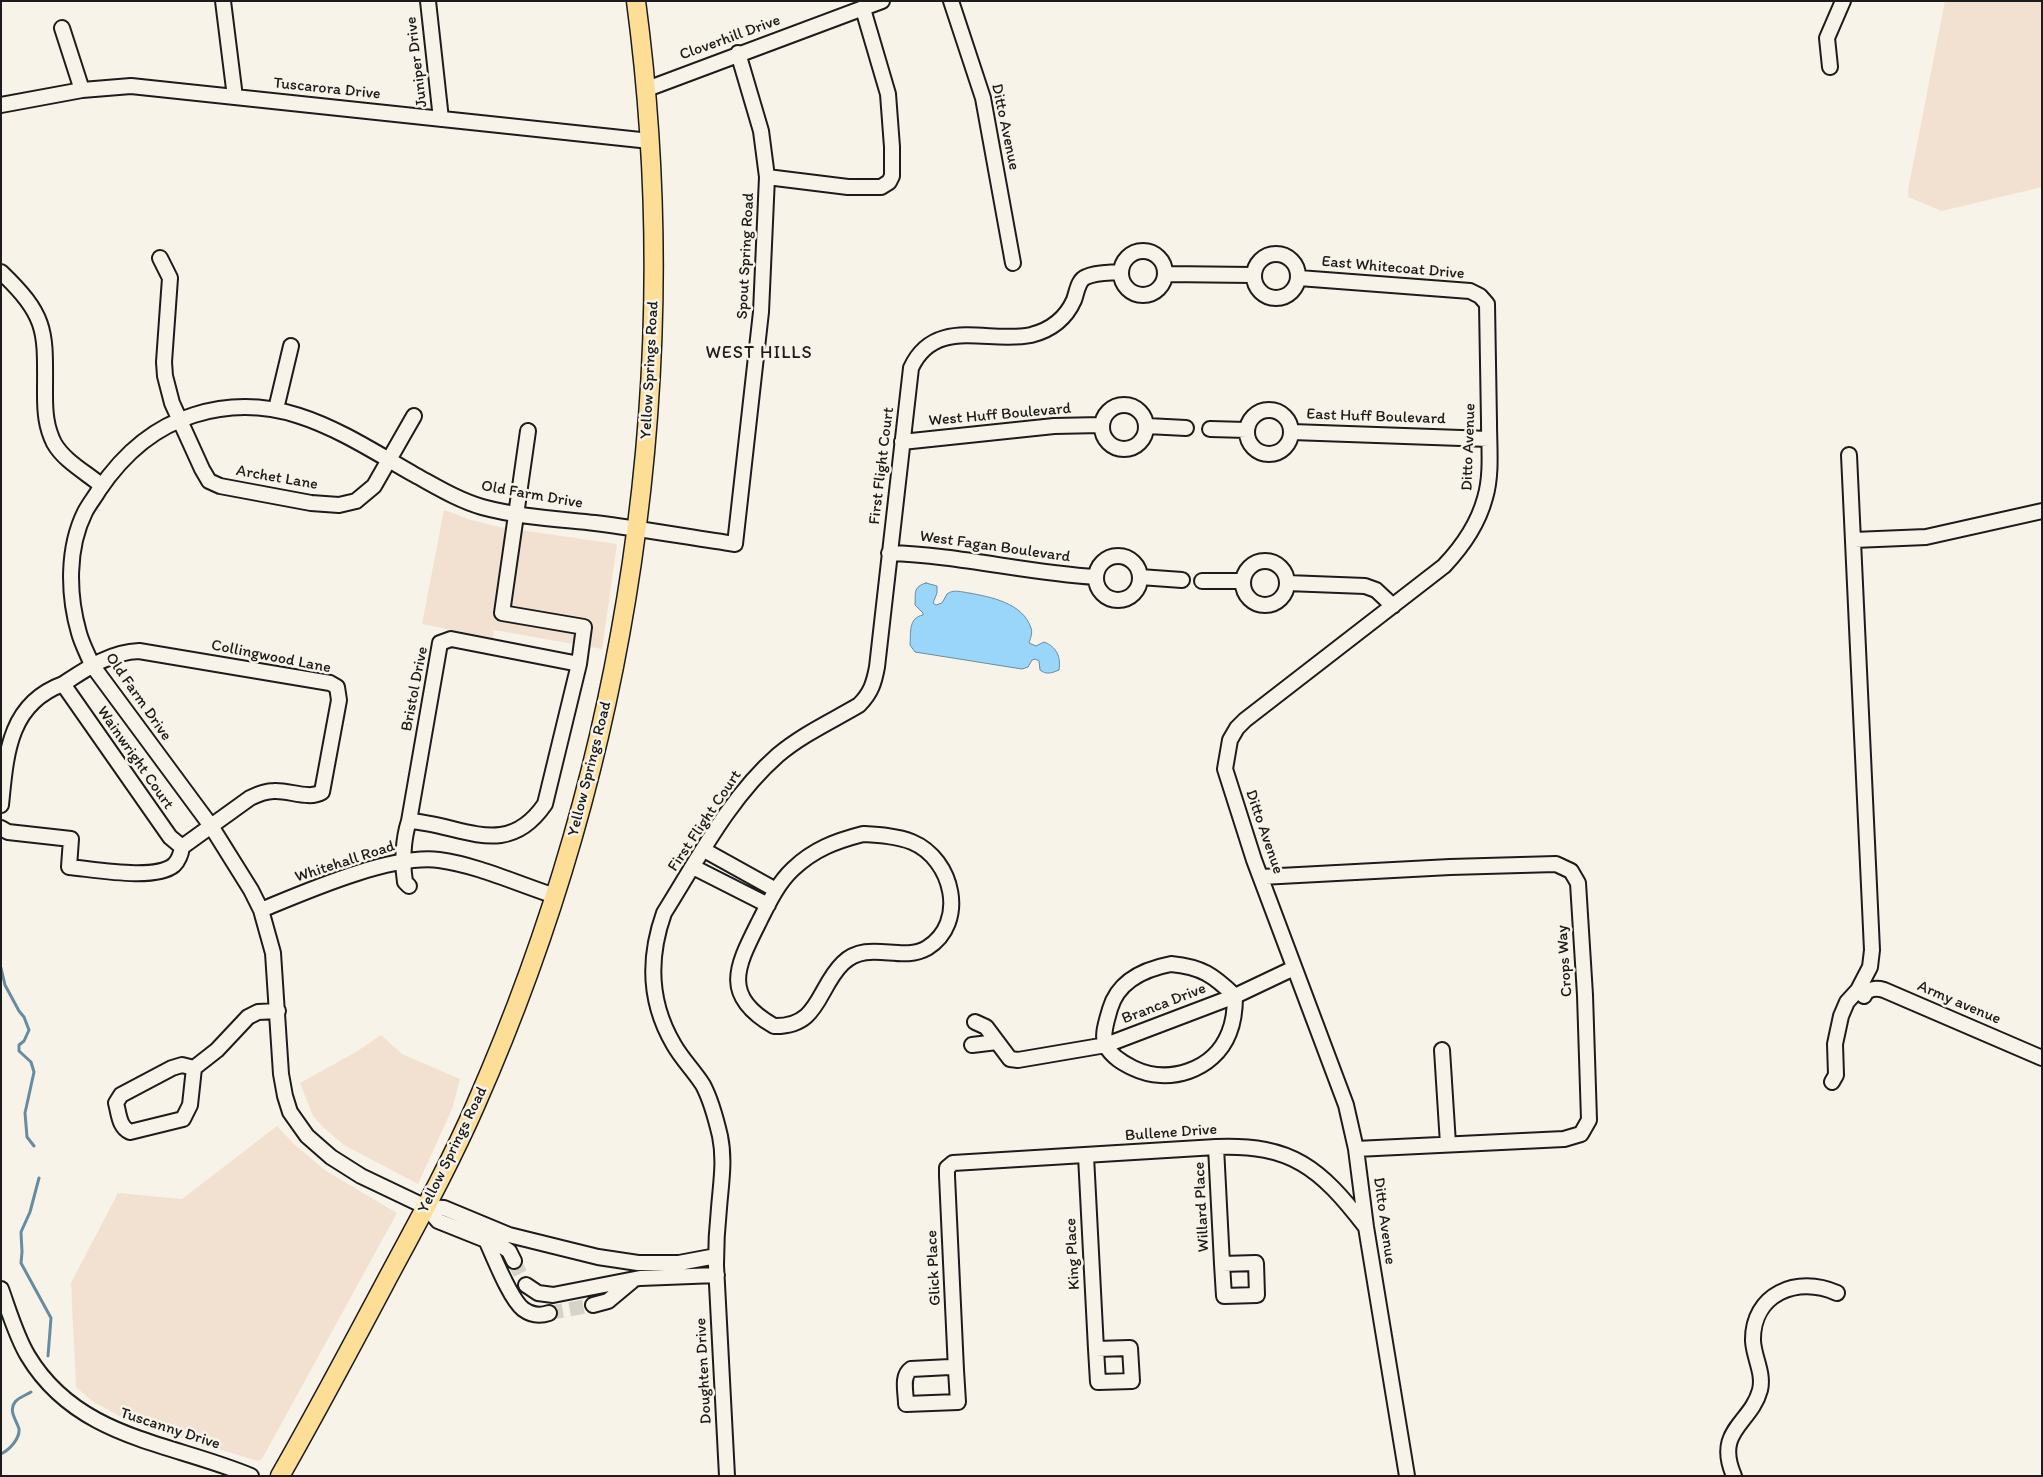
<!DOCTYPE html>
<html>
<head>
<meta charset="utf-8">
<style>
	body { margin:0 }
	#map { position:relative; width:2043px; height:1477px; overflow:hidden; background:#f7f3e8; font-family:Itim,sans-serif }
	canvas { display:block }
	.frame { position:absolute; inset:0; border:2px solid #1c1c1c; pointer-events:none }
</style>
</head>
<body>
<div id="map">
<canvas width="2043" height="1477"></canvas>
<div class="frame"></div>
</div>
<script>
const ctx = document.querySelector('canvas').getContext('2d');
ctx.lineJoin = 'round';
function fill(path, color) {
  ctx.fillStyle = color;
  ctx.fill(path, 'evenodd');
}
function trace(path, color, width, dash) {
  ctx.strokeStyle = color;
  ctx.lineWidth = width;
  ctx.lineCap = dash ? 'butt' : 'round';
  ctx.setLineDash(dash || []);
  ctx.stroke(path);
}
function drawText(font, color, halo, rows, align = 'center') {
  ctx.font = font + ' Itim,sans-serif';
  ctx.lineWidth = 5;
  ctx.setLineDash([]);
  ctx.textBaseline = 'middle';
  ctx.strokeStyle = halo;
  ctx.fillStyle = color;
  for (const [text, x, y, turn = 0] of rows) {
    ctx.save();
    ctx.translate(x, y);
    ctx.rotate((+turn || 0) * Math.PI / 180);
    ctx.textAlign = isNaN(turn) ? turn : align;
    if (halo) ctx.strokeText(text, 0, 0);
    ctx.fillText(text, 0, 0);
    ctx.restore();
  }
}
const built = new Path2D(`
	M1945 1H2042V187L1942 211 1908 197V190Z
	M444 510 471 520 499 527 617 544 602 649 494 630 493 638 422 624Z
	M381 1035 402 1054 460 1079 452 1109 418 1184 344 1145 323 1127 313 1116 300 1083 356 1052Z
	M277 1126 294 1144 326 1171 397 1213 262 1459 258 1461 130 1422 92 1401 76 1387 71 1283 118 1193 182 1199Z`);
const water = new Path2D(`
	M926 583 937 586V593L933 603 936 605 942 603 947 594C953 589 962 592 969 593 991 597 1023 603 1031 628 1033 633 1030 639 1029 643L1036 646 1044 642C1057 647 1061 657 1059 670 1052 673 1046 675 1040 670L1039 661 1035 659 1032 660 1028 667 1022 669 915 652 910 645C911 633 908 618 923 615V613L915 605C916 594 912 587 926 583Z`);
const stream = new Path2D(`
	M1 968 5 985 19 1011 24 1017 29 1030 24 1041 19 1045V1051L31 1062 34 1072 25 1113 27 1137 34 1146
	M39 1178 30 1212 21 1232 22 1252 21 1263 51 1318 48 1356
	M1 1454C9 1450 20 1439 19 1429 17 1421 8 1411 15 1402 18 1398 26 1395 31 1392`);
const minorTunnel = new Path2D(`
	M514 1261 526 1285
	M549 1313 593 1305`);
const minor = new Path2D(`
	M223 1 235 97
	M428 1 441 119
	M951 1 983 98 1013 263
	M62 28 82 90
	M1830 67 1827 38 1843 1
	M647 89 882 1
	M1 105 82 90 131 86 650 141
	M767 177 848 187H881L889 182 892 176V147L888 94 863 9
	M1121 273a22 22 0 1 1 44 0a22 22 0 1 1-44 0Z
	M1254 276a22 22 0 1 1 44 0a22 22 0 1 1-44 0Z
	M160 258 170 278 164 362 165 376 172 403 202 469 209 481 220 486 311 503 339 505 356 501 374 486 414 416
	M1 272C49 318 45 332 45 395 45 412 46 427 54 443 64 461 87 473 102 486
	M1166 274 1253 275
	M1299 278 1470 291 1480 296 1487 304C1488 343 1488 383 1489 422 1489 447 1492 475 1485 498 1478 524 1462 547 1444 566L1245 720 1237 728 1230 740 1225 769 1254 860 1346 1105 1356 1149 1366 1227 1407 1476
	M1102 427a22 22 0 1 1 44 0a22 22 0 1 1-44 0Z
	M276 409 291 346
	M1247 432a22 22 0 1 1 44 0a22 22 0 1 1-44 0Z
	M1147 426 1186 428
	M1210 429 1247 430
	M1292 432 1489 439
	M902 442 1054 426 1101 425
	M1854 540 1926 537 2042 511
	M889 553C959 555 1027 573 1096 577
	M1096 578a22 22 0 1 1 44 0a22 22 0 1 1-44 0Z
	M1243 583a22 22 0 1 1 44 0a22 22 0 1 1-44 0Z
	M1140 577 1182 580
	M1202 581H1242
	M1287 583 1365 586 1376 590 1393 606
	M63 684C86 669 110 652 139 651L330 683 337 687 339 700 322 792C309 800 289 790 274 791 265 791 258 794 250 798L182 847
	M1 805C6 756 8 704 63 684L170 837 182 847C181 854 179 860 174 865 155 881 93 869 69 867L71 839 8 832 1 828
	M409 821 440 643 451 639 579 664
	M863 834C879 835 897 836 912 842 953 859 968 923 927 948 901 963 868 939 843 963 817 988 820 1027 774 1026 720 995 737 966 760 920 769 902 778 883 793 869 814 849 836 841 863 834Z
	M704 850 776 890
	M693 867 768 905
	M1261 877 1450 867 1556 864 1571 871 1578 883 1585 995 1589 1120 1581 1134 1564 1139 1356 1149
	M409 886 405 882C402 863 403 839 409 821 462 824 506 861 545 804L579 664 584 627 502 613 528 431
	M261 910C307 891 391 854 439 860 477 865 518 884 555 896
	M1171 964C1202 967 1213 975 1235 996 1235 1008 1234 1021 1229 1033 1214 1071 1168 1085 1133 1068 1123 1063 1112 1057 1106 1046 1101 1036 1107 1020 1110 1009 1118 981 1145 969 1171 964Z
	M1864 996C1867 988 1877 988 1884 990L2042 1058
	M975 1022 986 1027 1010 1059 1018 1060 1106 1045 1235 996 1294 968
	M972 1045 997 1042
	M1442 1050 1448 1144
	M194 1068 182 1065 172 1068 121 1095 116 1103C119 1114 119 1127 130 1132L183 1119 190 1105 194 1068 217 1050 248 1017 258 1012 278 1011
	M1832 1082 1836 1075 1835 1044 1841 1016 1847 1002 1858 990 1870 967 1872 950 1849 455
	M1216 1147 1222 1264
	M1086 1156 1096 1349
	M426 1207 438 1221 503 1247 509 1251 514 1261
	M486 1240C494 1257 510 1299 523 1309 531 1315 540 1316 549 1313
	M716 1256 679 1263H638L598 1257 509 1235 444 1208 426 1207 361 1176 331 1157 307 1136 290 1112 285 1096 281 1074 273 953 261 910 251 890 211 826 92 665C88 655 82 644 79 633 68 595 67 548 85 512 89 504 95 497 99 490 122 456 154 427 194 415 280 388 343 434 415 475 437 487 458 500 482 507 519 517 558 519 595 523 642 529 688 537 735 544L761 312 767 177 761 131 738 53
	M1256 1263 1257 1295 1224 1296 1222 1264Z
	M526 1285 538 1293 553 1295 640 1278 717 1275
	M1 1289C9 1311 16 1336 28 1356 78 1439 170 1442 251 1476
	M593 1305 608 1301 632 1281
	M1130 1348 1132 1381 1098 1382 1096 1349Z
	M950 1367 956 1370 958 1402 906 1404C906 1392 901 1376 911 1369Z
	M956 1370 947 1176V1168L953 1163 1216 1147C1292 1144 1320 1168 1365 1226
	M727 1476 716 1265C716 1246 717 1227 719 1208 721 1183 725 1160 720 1136 716 1119 711 1100 703 1085 694 1071 682 1059 674 1045 649 1003 648 958 664 913 698 859 729 798 778 755 803 734 832 721 859 705 871 693 874 683 877 667L911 368C935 316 989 344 1031 335 1051 330 1066 318 1074 300 1077 292 1078 280 1086 277 1096 272 1110 273 1120 272
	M1734 1476C1714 1430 1751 1424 1760 1390 1764 1373 1754 1358 1753 1341 1752 1294 1797 1275 1837 1293`);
const major = new Path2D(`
	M280 1476C316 1413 350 1349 384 1285 416 1225 449 1166 476 1104 628 759 686 375 636 1`);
const streetNames = [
	["Cloverhill Drive",730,38,-20],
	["Juniper Drive",417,62,-97],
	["Tuscarora Drive",327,89,6],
	["Ditto Avenue",1005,127,78],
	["Spout Spring Road",746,256,-87],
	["East Whitecoat Drive",1393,268,5],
	["Yellow Springs Road",650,370,-87],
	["West Huff Boulevard",1000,415,-5],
	["East Huff Boulevard",1376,417,2],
	["Ditto Avenue",1469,447,-88],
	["First Flight Court",882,466,-83],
	["Archet Lane",277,478,10],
	["Old Farm Drive",532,495,10],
	["West Fagan Boulevard",995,547,8],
	["Collingwood Lane",271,657,11],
	["Bristol Drive",415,689,-79],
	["Old Farm Drive",138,697,55],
	["Wainwright Court",135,758,55],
	["Yellow Springs Road",590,769,-76],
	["First Flight Court",705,821,-56],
	["Ditto Avenue",1264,832,71],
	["Whitehall Road",345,862,-18],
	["Crops Way",1565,961,-94],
	["Army avenue",1959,1003,23],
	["Branca Drive",1164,1004,-21],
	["Bullene Drive",1171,1133,-4],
	["Yellow Springs Road",453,1150,-64],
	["Willard Place",1202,1207,-93],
	["Ditto Avenue",1384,1221,82],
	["King Place",1073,1254,-93],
	["Glick Place",934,1268,-93],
	["Doughten Drive",704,1371,-93],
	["Tuscanny Drive",170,1429,18]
];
const neighbourhoodNames = [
	["WEST HILLS",759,353]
];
fill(built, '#f2e1d0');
fill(water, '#99d6fa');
trace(water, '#678ca1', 1);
trace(stream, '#678ca1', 3);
trace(minorTunnel, '#d6d3c9', 14, [14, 7]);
trace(minor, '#1c1c1c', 18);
trace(major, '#1c1c1c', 21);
trace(minor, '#f7f3e8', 14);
trace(major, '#fcde96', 18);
drawText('16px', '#1c1c1c', '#f7f3e8', streetNames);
ctx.letterSpacing = '1px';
drawText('18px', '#1c1c1c', '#f7f3e8', neighbourhoodNames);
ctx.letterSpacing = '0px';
</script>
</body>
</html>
